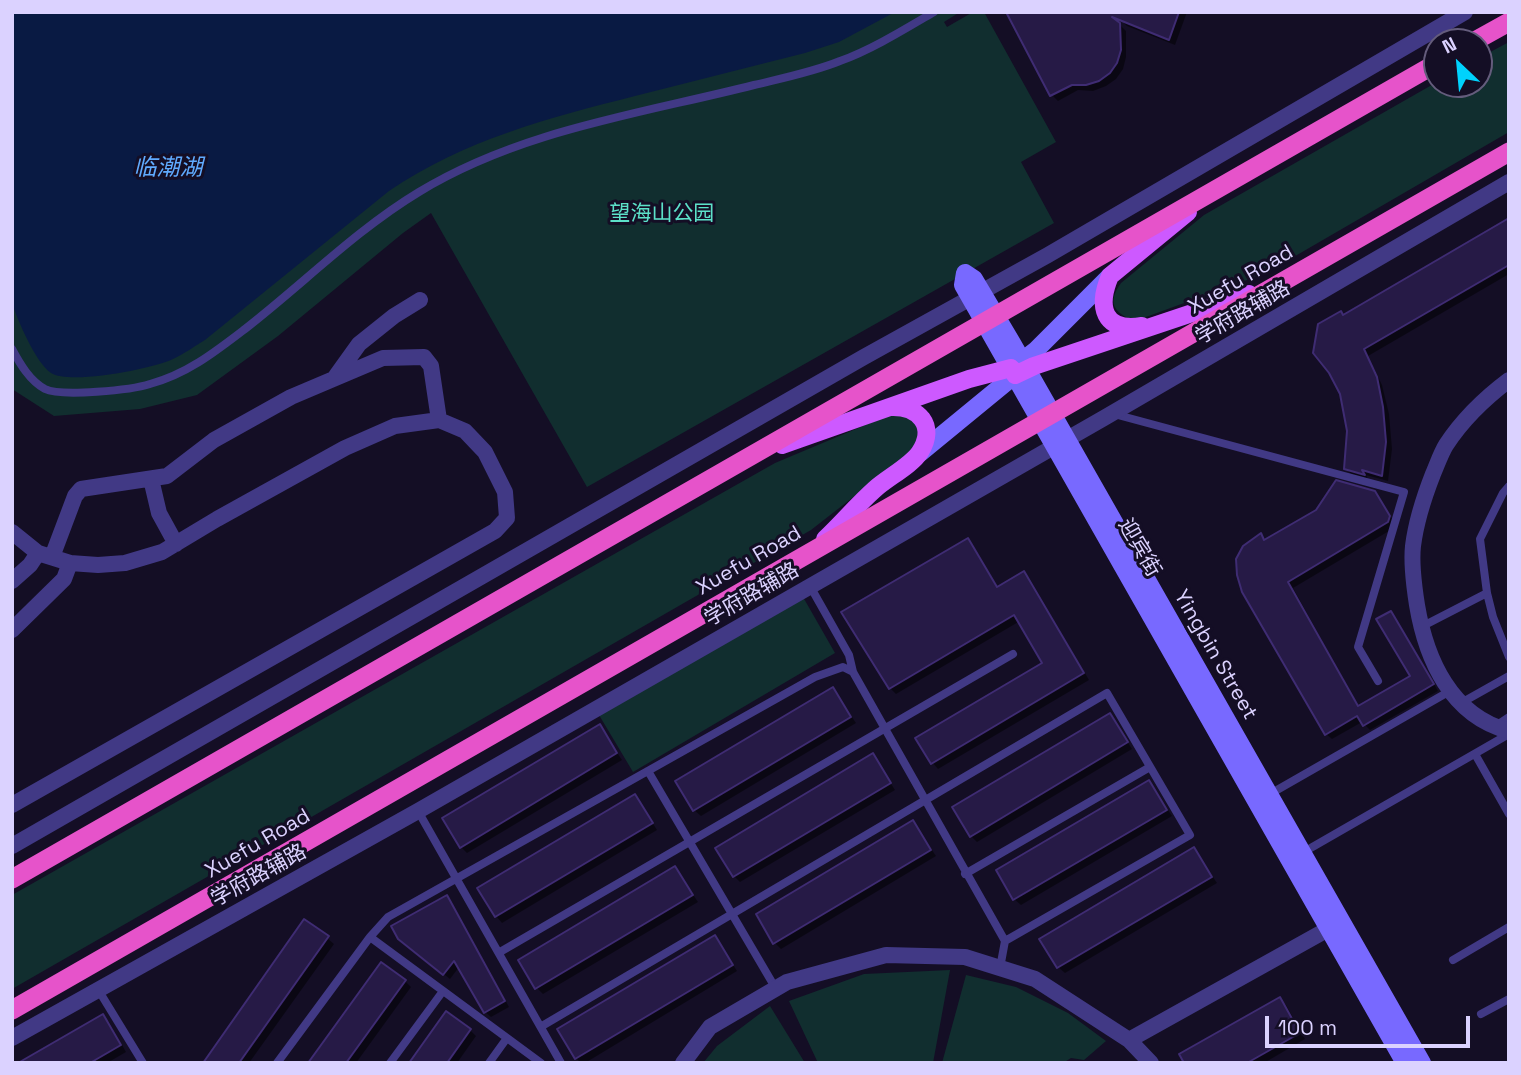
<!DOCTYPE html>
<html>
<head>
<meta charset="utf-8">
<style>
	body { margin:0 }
	#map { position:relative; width:1521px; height:1075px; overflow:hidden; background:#140e25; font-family:"Space Grotesk",sans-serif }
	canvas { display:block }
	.frame { position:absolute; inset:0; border:14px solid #dbd2ff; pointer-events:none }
	.north { position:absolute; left:1423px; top:28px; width:70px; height:70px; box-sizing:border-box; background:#140e25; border:2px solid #645c7c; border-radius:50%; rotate:334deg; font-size:19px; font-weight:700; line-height:28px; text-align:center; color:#dbd2ff }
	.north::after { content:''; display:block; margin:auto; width:24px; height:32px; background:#00d2fd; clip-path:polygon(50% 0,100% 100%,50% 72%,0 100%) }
	.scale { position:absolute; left:1265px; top:1016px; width:205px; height:32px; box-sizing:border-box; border:4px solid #dbd2ff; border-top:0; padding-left:9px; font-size:21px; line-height:24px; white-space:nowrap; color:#dbd2ff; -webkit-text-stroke:5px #140e25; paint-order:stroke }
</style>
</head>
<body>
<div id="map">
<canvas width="1521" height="1075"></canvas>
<div class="frame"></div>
<div class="north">N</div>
<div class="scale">100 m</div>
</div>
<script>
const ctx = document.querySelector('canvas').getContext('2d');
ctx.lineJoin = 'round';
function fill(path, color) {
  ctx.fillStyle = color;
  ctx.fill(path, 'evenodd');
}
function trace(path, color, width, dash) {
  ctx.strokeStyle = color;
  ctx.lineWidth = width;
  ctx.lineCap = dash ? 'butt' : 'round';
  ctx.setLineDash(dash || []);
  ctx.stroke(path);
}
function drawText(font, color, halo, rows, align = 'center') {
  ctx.font = font + ' "Space Grotesk","Noto Sans SC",sans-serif';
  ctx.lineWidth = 6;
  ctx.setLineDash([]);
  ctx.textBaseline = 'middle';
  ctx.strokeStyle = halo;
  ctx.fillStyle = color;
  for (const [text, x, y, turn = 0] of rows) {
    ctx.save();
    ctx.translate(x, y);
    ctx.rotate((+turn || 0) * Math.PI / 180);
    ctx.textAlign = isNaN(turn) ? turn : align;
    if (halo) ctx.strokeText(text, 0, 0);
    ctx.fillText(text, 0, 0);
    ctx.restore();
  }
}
const green = new Path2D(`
	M12 12H960L944 22 947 27 973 12H984L1056 142 1021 162 1054 223 587 487 431 213 403 233 278 336 197 395 140 409 54 416 12 389Z
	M1509 42V132L1266 273 1135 321C1113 313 1107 302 1121 283L1204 215 1437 82 1479 84V58Z
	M894 413 910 415 922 432 911 452 811 530 12 989V895L775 463Z
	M803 597 835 653 633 772 599 715Z
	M950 970 933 1063H818L789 1001 864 974Z
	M966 975 1016 987 1068 1013 1106 1041 1084 1060 1071 1058 1063 1063H942Z
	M770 1006 805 1063H703L717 1046Z`);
const water = new Path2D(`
	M12 12H895L839 42 805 53C748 67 692 82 635 96 548 118 464 140 389 191L205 340C195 346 184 354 173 359 152 369 70 385 51 373 36 363 18 321 12 303Z`);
const shadow = new Path2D(`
	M1124 12H1187L1175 45 1127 26 1121 20Z
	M1119 24 1126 31V57L1123 69 1116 79 1106 86 1093 91 1078 90 1058 101 1052 95Z
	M1509 220V274L1368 356 1382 385 1389 414 1392 449 1388 481 1366 475 1368 479 1352 475 1345 468 1349 431 1341 313 1344 316Z
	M1374 492 1395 523 1394 528 1293 588 1359 707 1412 677 1390 613 1396 619 1438 691 1370 730 1362 722 1332 739 1326 734 1261 535 1266 540Z
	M967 540 973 546 998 588 1024 573 1030 579 1089 680 938 769 932 762 1045 664 1020 621 896 694 890 688Z
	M833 689 856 723 701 816 694 810Z
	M1110 715 1132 749 977 842 971 836Z
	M599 726 622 760 467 853 461 847Z
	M873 756 895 790 740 882 734 876Z
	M1149 782 1172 816 1021 905 1014 899Z
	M635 796 657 830 502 923 496 916 479 889Z
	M913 822 936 856 781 949 775 943Z
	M1194 849 1217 883 1065 973 1058 967 1042 939Z
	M675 868 698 902 543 994 537 988 520 961Z
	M447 897 452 903 509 1007 491 1017 485 1012 459 967 450 979 406 944Z
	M715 937 737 971 585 1063H581L576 1058Z
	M327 938 334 944 249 1063H205Z
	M405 981 411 987 356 1063H310Z
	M1280 999 1286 1005 1305 1039 1264 1063H1186Z
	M103 1016 109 1022 126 1052 107 1063H22Z
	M470 1030 476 1036 457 1063H411Z`);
const building = new Path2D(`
	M1006 12H1179L1169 40 1112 17 1120 23 1121 50 1117 63 1110 73 1099 81 1086 85H1072L1050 96Z
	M1509 218V265L1364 349 1377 377 1383 407 1386 442 1382 476 1362 470 1365 475 1344 469 1347 431 1340 394 1329 373 1313 353 1318 324 1341 311 1343 315Z
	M1336 480 1375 491 1390 516 1388 522 1288 582 1358 706 1410 676 1376 619 1391 611 1434 684 1363 726 1357 716 1325 735 1242 592 1237 575 1236 559 1243 546 1261 533 1264 540 1316 510Z
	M968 538 997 587 1024 571 1084 673 931 764 915 738 1042 663 1014 615 889 689 841 612Z
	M833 687 851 717 693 811 675 781Z
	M1110 713 1128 742 970 837 952 807Z
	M600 724 617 753 460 848 442 818Z
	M873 753 891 783 733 877 715 848Z
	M1149 780 1167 810 1013 900 996 870Z
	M635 794 653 823 495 917 477 888Z
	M913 820 931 850 773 944 756 914Z
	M1194 847 1212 877 1057 968 1039 939Z
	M675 866 693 895 535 989 518 960Z
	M447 895 505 1001 484 1013 454 961 443 975 398 939 391 926Z
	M304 919 329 936 239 1063H203Z
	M715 935 733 965 575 1059 557 1029Z
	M381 962 406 980 346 1063H308Z
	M1280 997 1300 1033 1247 1063H1184L1179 1054Z
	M446 1011 471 1029 447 1063H409Z
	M103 1014 121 1045 90 1063H18Z`);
const service = new Path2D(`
	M12 349C20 364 30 381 45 389 61 397 132 390 150 384 187 374 215 352 245 329 303 284 356 230 419 192 521 130 640 114 754 85 783 78 813 72 840 61 871 50 905 29 934 12
	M1114 414 1404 492 1358 647 1378 681
	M1509 486 1503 493 1480 539 1487 593 1493 617 1509 657
	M810 586 849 655 853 672 1005 941 1000 968
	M1421 627 1487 593
	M1461 703 1509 676
	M1497 725 1509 717
	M1475 754 1509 814
	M648 771 776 989
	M1270 794 1450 691
	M418 811 561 1063
	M1302 853 1509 734
	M965 874 1150 767
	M370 937 541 1063
	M500 952 1013 654
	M1453 960 1509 927
	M99 991 143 1063
	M1481 1014 1509 999
	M542 1026 1107 693 1190 835 1005 941
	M277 1063 370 937 388 917 815 677 843 667 853 672
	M390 1063 443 991
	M489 1063 507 1038`);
const minor = new Path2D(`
	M336 376 359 344 394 316 420 300
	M1509 380C1485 398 1463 419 1446 445 1441 453 1437 465 1433 474 1424 497 1416 522 1413 546 1411 565 1414 586 1417 605 1426 659 1451 716 1509 731
	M151 479 159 513 176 544
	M12 532 38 553 70 563 98 565 125 563 162 552 217 519 345 448 395 426 439 420 465 431 485 452 505 492 507 518 495 531 12 805
	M52 557 75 496 81 489 167 476 214 440 291 397 383 358 424 357 431 366 439 420
	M12 581 30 565 38 553
	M12 630 64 579 70 563
	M12 846 864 357 1048 255 1465 12
	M12 1038 418 811 1104 418 1509 182
	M1129 1040 1339 923
	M683 1063 710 1027 787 982 886 955 965 957 1035 979 1129 1040 1151 1063`);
const secondary = new Path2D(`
	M1014 367 1036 350 1110 276
	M920 453 1015 375
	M1405 1063 971 299 963 285 965 273 974 279 1012 343 1422 1063`);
const primary = new Path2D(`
	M1142 326C1103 332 1097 307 1110 276L1188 212
	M1015 375 1034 366 1249 294
	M782 445 969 379 1011 368
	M825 539C842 523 857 505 875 489 887 478 912 465 920 452 937 425 918 406 891 407`);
const trunk = new Path2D(`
	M1473 42 1509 22
	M12 879 1437 63
	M12 1010 1509 152`);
const parkNames = [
	["望海山公园",662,214]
];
const streetNames = [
	["Xuefu Road",1241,280,-30],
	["学府路辅路",1243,313,-30],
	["迎宾街",1139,548,60],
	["Xuefu Road",749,561,-30],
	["学府路辅路",752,595,-30],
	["Yingbin Street",1215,655,60],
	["Xuefu Road",258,844,-30],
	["学府路辅路",259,876,-29]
];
const waterNames = [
	["临潮湖",168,169]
];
fill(green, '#112e2f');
fill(water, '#091a43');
fill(shadow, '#0007');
fill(building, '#261a46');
trace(building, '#3f2c73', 2);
trace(service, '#413985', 8);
trace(minor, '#413985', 16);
trace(secondary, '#7869ff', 18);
trace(primary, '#cd59ff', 18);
trace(trunk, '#e653ca', 19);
drawText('21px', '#5ce1c9', '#140e25', parkNames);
drawText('21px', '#dbd2ff', '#140e25', streetNames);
drawText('italic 23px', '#60abff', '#140e25', waterNames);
</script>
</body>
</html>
